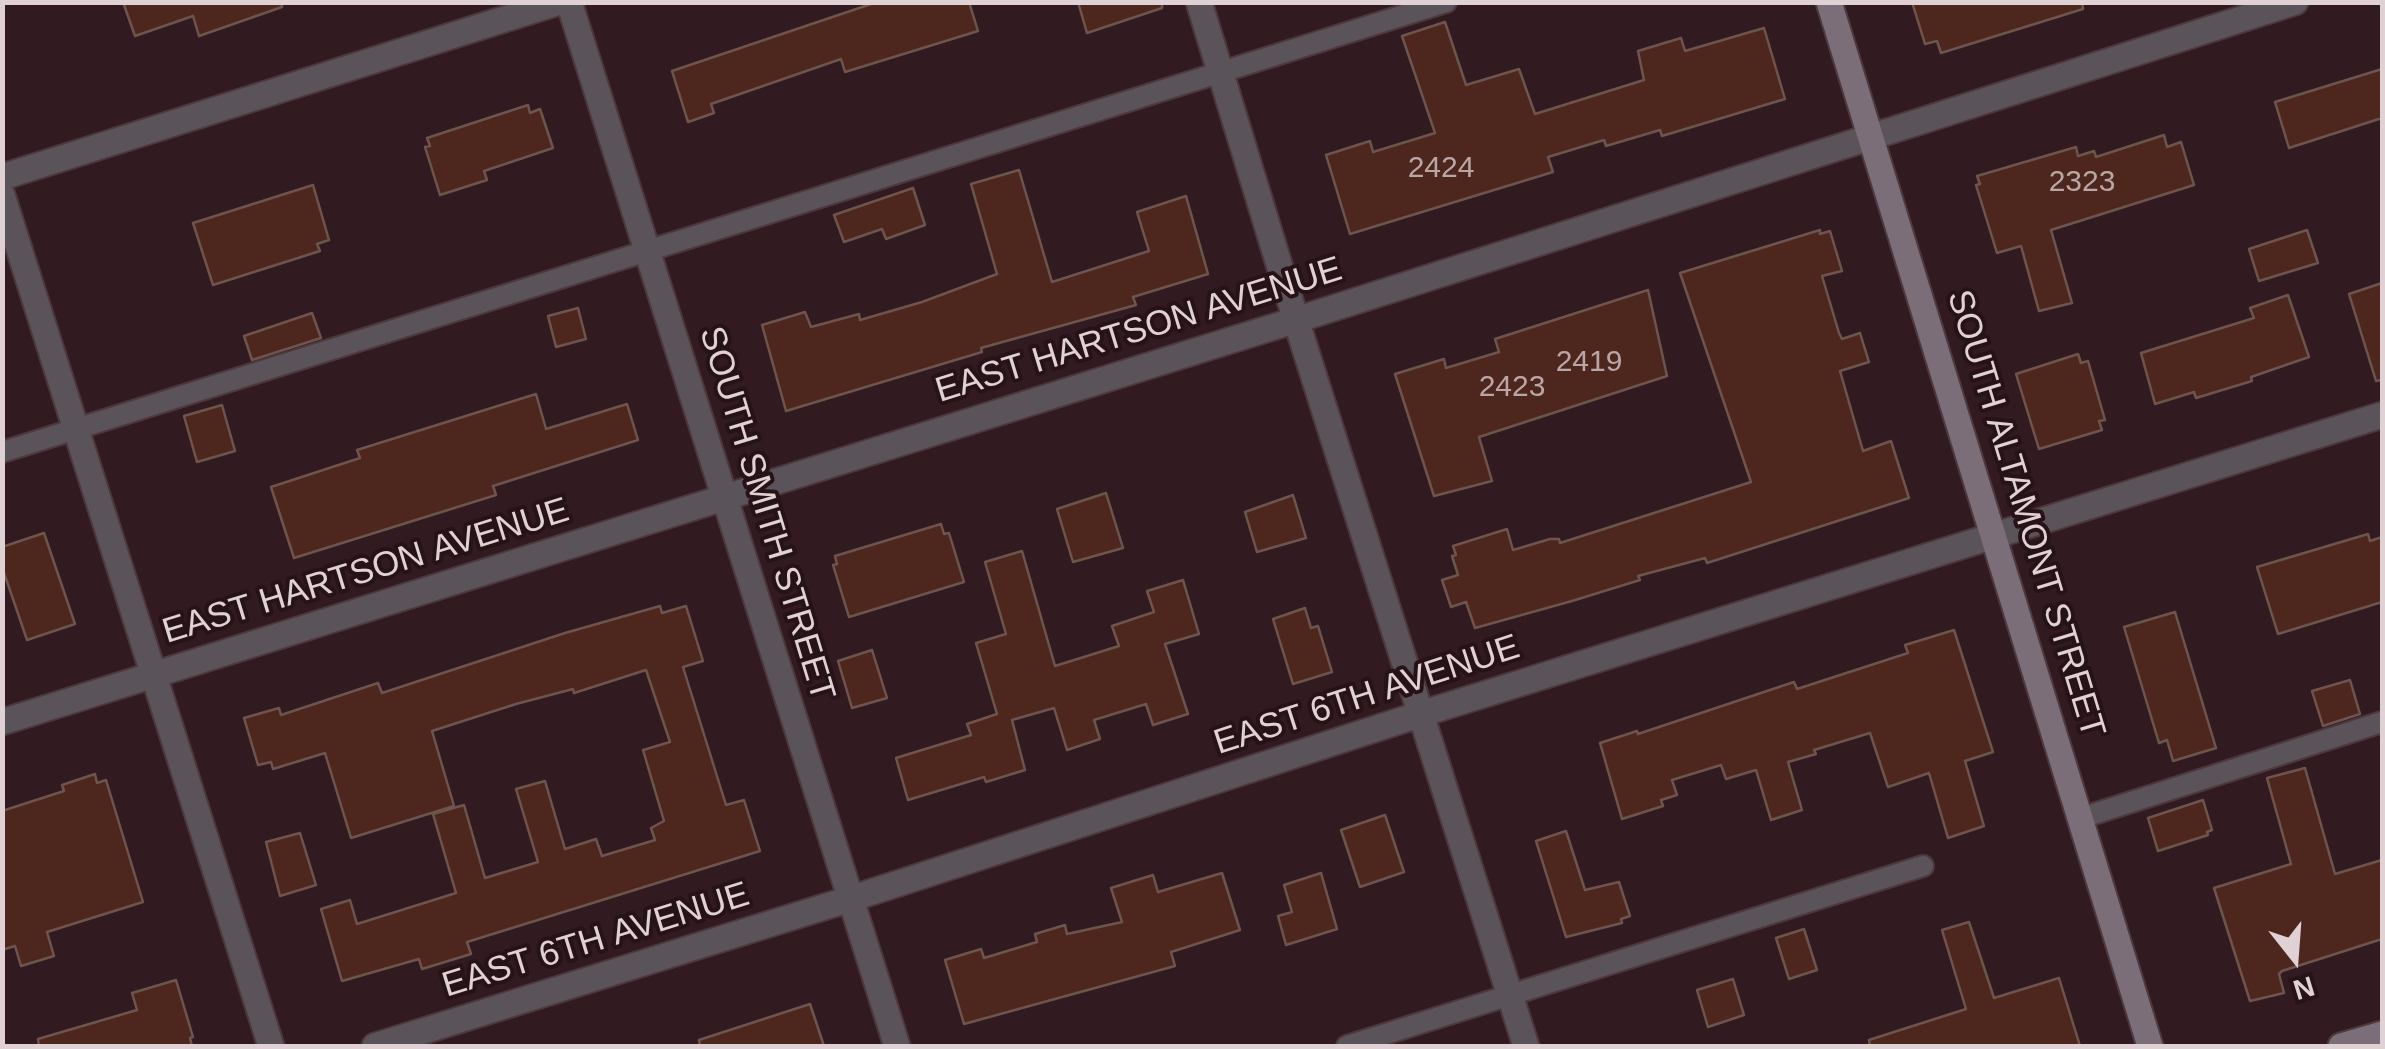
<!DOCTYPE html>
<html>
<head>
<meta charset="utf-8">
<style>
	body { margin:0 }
	#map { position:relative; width:2385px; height:1049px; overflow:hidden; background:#311b21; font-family:Arial,sans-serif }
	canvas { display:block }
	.frame { position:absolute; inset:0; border:5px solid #e0d1d4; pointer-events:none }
	.north { position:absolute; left:2245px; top:909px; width:100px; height:100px; -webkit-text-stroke:8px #261217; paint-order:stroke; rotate:163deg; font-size:28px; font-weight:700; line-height:40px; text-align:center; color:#e0d1d4 }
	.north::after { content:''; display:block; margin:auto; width:35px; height:45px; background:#e0d1d4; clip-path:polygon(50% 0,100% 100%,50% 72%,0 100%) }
</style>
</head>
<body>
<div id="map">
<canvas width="2385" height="1049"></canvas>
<div class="frame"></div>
<div class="north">N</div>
</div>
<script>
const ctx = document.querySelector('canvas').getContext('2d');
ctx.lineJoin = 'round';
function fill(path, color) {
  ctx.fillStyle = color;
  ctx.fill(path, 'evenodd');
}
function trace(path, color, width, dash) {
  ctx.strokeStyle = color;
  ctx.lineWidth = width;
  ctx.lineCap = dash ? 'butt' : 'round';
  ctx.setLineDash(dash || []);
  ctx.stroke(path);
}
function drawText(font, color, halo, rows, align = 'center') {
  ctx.font = font + ' Arial,sans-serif';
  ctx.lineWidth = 8;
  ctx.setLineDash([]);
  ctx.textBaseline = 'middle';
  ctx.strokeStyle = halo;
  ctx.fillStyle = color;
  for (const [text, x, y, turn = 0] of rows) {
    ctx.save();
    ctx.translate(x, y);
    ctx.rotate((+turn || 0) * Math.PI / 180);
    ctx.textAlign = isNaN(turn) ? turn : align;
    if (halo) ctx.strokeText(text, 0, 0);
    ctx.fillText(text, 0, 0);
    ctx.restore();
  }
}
const building = new Path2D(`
	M123 2H281L282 7 199 36 193 16 135 36Z
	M877 2H969L978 31 845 72 841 59 711 104 714 113 688 122 672 71Z
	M1078 2H1162V8L1087 33Z
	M1912 2H2082L2083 9 1941 53 1937 41 1925 44Z
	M1445 22 1466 85 1519 69 1535 114 1644 80 1638 51 1681 38 1685 51 1764 28 1785 99 1662 136 1660 130 1606 146 1604 140 1548 157 1553 172 1350 234 1326 155 1370 141 1373 152 1435 133 1402 36Z
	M2382 69V118L2289 148 2275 102Z
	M528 105 530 113 540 109 553 148 484 171 487 180 440 195 425 147 430 146 427 138Z
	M2164 135 2167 147 2181 142 2194 185 2051 230 2072 303 2039 311 2021 246 1997 253 1976 185 1980 184 1977 176 2076 147 2078 156 2094 151 2096 157Z
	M1019 170 1052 282 1149 251 1137 212 1186 196 1208 274 1133 297 1136 305 981 348 982 352 786 411 762 325 805 312 811 327 859 314 860 320 922 302 997 274 971 184Z
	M313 185 329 240 317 244 320 251 213 285 193 223Z
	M913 188 925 225 886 239 882 229 844 242 834 215Z
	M1820 230V234L1830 231 1842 271 1822 276 1839 333 1842 339 1860 333 1869 362 1840 371 1863 451 1891 441 1909 498 1707 563 1705 558 1638 576 1640 580 1572 601 1475 628 1466 602 1451 607 1442 580 1458 575 1452 556 1456 555 1453 546 1507 529 1513 550 1550 539H1559L1560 543 1751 482 1680 273Z
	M2307 230 2318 263 2259 281 2249 249Z
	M2382 283V380L2376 381 2349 294Z
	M1648 290 1667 376 1479 437 1492 481 1434 496 1395 374 1444 359 1446 368 1499 352 1495 339Z
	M2288 295 2309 357 2251 377 2252 381 2196 398 2194 392 2155 404 2141 353 2254 318 2250 308Z
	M578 308 586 339 556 347 548 316Z
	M312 313 321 338 252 360 244 336Z
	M2078 354 2081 363 2088 361 2105 420 2099 421 2102 430 2039 449 2016 374Z
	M536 394 546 429 627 404 638 440 493 486 496 495 294 558 271 487 360 458 357 450Z
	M222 405 235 451 197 462 184 416Z
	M1106 493 1123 548 1073 562 1057 509Z
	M1293 495 1306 538 1257 552 1245 512Z
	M941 524 944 534 949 533 964 582 849 617 833 565 837 564 835 556Z
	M44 533 75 624 27 640 2 567V547Z
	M2368 534 2370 541 2382 537V602L2278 634 2257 567Z
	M1022 551 1055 666 1119 646 1112 626 1154 612 1147 591 1183 580 1199 634 1165 644 1188 714 1153 725 1146 704 1094 720 1100 739 1067 750 1054 708 1012 720 1025 770 986 782 984 777 908 800 896 758 971 735 967 724 997 714 976 643 1006 634 985 562Z
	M660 606 662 613 686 606 703 661 683 667 726 805 744 800 760 851 467 942 471 954 422 969 419 959 342 981 321 909 350 900 357 924 456 893 433 814 464 805 485 878 538 862 516 789 545 781 565 849 596 839 602 856 655 840 651 828 664 821 643 750 670 742 646 670 574 693 573 689 516 704 432 731 454 806 351 838 325 753 273 769 271 762 258 765 244 718 279 708 281 715 378 683 382 693 565 633Z
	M1305 608 1311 628 1318 626 1332 672 1293 684 1273 619Z
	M2175 612 2216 748 2173 761 2167 740 2159 743 2124 627Z
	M1954 630 1993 752 1965 761 1984 826 1948 838 1929 773 1888 787 1870 733 1814 750 1816 754 1788 762 1802 810 1771 820 1756 770 1726 779 1721 765 1672 780 1677 795 1661 800 1663 806 1622 819 1600 743 1637 731 1638 734 1794 682 1797 689 1908 653 1905 645Z
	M872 650 887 698 852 708 838 661Z
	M2350 680 2360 714 2323 726 2312 691Z
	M2305 768 2335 874 2382 860V939L2282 971 2279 974 2284 993 2250 1001 2214 888 2291 864 2267 778Z
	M95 774 97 783 106 780 143 902 47 932 54 956 21 966 15 946 2 950V811L64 791 62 785Z
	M2203 800 2212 830 2207 832 2208 835 2158 851 2148 818Z
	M1385 815 1404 872 1360 887 1341 830Z
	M1566 831 1585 890 1619 882 1630 916 1621 919 1622 923 1566 937 1536 841Z
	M300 833 316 885 280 896 266 842Z
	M1222 873 1240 930 1171 952 1175 966 964 1024 945 960 981 949 984 958 1037 942 1035 934 1065 925 1067 934 1122 922 1111 888 1153 875 1158 892Z
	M1321 873 1337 929 1286 945 1278 916 1292 912 1284 885Z
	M1969 922 1994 998 2059 978 2080 1046H1870L1869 1040 1966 1009 1942 930Z
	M1804 929 1817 970 1789 979 1776 938Z
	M1733 979 1744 1015 1708 1027 1697 990Z
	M176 980 193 1037 190 1038 192 1046H39L38 1039 137 1010 132 993Z
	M810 1004 824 1046H700L699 1040Z`);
const lane = new Path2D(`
	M2 452 1446 2
	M2081 818 2382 722
	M1347 1046 1923 866`);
const street = new Path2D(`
	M569 2 897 1046
	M1199 2 1296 320 1526 1046
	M2 177 559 2
	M2 195 271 1046
	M2 722 1296 320 2295 2
	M375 1046 850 899 1421 714 2382 415`);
const secondary = new Path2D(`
	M1829 2 2150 1046
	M2341 1046 2382 1034`);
const numberNames = [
	["2424",1441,169],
	["2323",2082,183],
	["2419",1589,363],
	["2423",1512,388]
];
const streetNames = [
	["EAST HARTSON AVENUE",1139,331,-17],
	["SOUTH SMITH STREET",766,514,73],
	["SOUTH ALTAMONT STREET",2025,514,73],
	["EAST HARTSON AVENUE",366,572,-17],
	["EAST 6TH AVENUE",1367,696,-18],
	["EAST 6TH AVENUE",596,941,-17]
];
fill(building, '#4d271e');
trace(building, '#6d544d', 2.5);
trace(lane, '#4d383e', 24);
trace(street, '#4d383e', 29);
trace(secondary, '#4d383e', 29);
trace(lane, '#5b535a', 20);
trace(street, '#5b535a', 25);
trace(secondary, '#7b6e79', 25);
drawText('30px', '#bba6a6', null, numberNames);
drawText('35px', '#e0d1d4', '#261217', streetNames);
</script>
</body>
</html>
